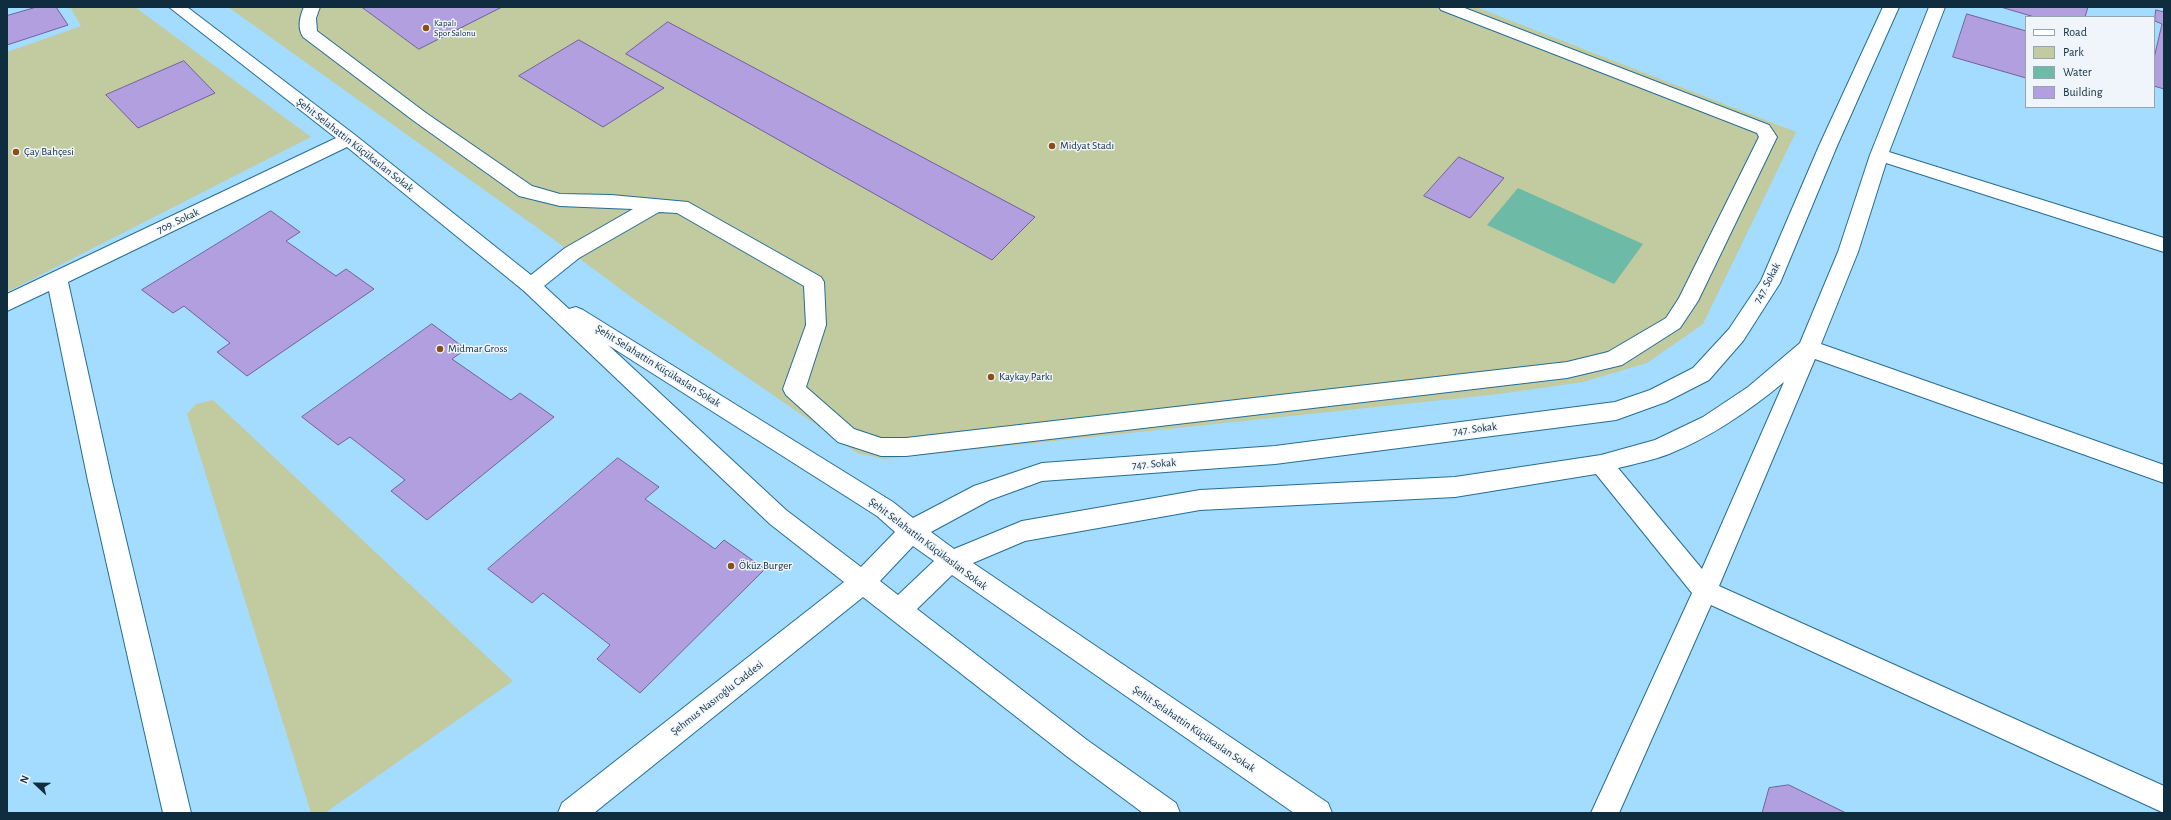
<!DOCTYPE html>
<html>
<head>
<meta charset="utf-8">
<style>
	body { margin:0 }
	#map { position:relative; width:2171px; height:820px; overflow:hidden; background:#a4dcff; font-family:"Alegreya Sans",sans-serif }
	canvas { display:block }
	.frame { position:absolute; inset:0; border:8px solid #0f2d3e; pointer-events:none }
	.legend { position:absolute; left:2025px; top:16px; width:130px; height:92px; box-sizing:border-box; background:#eff5fa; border:1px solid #95a5af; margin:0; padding:5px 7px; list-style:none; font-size:12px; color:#0f2d3e }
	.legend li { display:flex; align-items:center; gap:8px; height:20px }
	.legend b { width:20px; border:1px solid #95a5af }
	.north { position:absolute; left:16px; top:764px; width:40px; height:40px; -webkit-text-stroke:3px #eff5fa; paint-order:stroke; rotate:292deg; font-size:11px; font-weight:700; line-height:16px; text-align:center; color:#0f2d3e }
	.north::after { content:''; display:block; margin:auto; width:14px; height:18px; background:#0f2d3e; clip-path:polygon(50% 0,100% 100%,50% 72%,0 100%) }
</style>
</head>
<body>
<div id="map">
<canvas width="2171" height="820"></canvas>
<div class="frame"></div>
<ul class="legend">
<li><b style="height:5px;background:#fff"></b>Road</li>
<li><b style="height:11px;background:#c2caa0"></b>Park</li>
<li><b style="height:11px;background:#6dbaa7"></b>Water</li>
<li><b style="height:11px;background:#b19fe0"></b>Building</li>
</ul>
<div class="north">N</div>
</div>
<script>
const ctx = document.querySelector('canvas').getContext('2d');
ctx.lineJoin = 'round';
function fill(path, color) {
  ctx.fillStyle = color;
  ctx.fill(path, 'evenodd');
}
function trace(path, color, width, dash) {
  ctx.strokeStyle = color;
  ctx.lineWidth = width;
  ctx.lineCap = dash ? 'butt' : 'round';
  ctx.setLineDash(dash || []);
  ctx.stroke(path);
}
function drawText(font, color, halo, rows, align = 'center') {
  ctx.font = font + ' "Alegreya Sans",sans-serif';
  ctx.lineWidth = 3;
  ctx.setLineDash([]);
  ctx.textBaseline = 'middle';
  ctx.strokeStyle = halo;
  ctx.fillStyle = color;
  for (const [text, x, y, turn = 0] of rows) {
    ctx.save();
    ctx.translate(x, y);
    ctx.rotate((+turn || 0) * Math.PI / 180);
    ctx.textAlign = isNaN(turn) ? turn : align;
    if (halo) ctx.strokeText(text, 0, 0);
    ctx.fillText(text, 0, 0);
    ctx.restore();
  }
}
const green = new Path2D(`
	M70 7H135L311 137 7 292V52L81 26Z
	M228 7H1476L1796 132 1703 324 1647 363 1583 382 1499 394 884 459 857 453 638 302 553 239Z
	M213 400 513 681 325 813H311L187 414 196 404Z`);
const water = new Path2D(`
	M1518 188 1643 244 1614 284 1487 225Z`);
const building = new Path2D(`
	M37 7H56L68 25 7 45V16Z
	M362 7H502L419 49Z
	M2001 7H2088L2085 17H2035Z
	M2156 10 2164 12V89L2154 86V58L2162 24 2155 21Z
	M1967 14 2026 31V78L1953 57Z
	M668 22 1035 217 992 260 626 54Z
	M579 40 664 88 603 127 519 76Z
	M184 61 215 93 138 128 106 95Z
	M1459 157 1504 178 1470 218 1424 196Z
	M271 211 300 232 286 241 336 276 346 269 374 289 247 376 217 352 230 343 184 306 173 313 142 290Z
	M432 324 466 349 452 359 511 400 520 393 554 417 427 520 391 491 405 480 350 437 338 445 302 417Z
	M618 458 659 487 645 499 715 549 724 540 765 569 640 693 597 659 610 645 543 593 532 603 488 569Z
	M1789 785 1846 813H1762L1769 788Z`);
const minor = new Path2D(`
	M169 7H187L355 135 531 275 565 248 633 209 560 206 519 196 414 121 303 37C297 28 300 16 304 7H320L316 18 317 31 426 113 532 186 560 194 611 195 688 202 821 277 824 282 826 325 806 387 854 429 881 438H906L1567 362 1608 352 1666 318 1679 298 1759 137 1757 133 1441 10 1439 7H1462L1769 125 1777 137 1698 301 1680 328 1622 365 1567 378 906 456H881L838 442 786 395 783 389 806 325 804 286 677 213 659 212 579 258 544 286 569 309 576 307 583 310 893 502 913 518 974 486 1042 463 1275 446 1615 402 1650 390 1693 368 1729 329 1761 281 1819 146 1883 7H1899L1837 146 1780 283 1743 341 1709 380 1666 402 1616 420 1275 464 1042 481 990 500 931 532 954 549 1022 521 1200 490 1455 477 1601 455 1655 440 1703 417 1748 387 1800 343 1838 252 1870 155 1929 7H1945L1889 152 2164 238V252L1886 163 1858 252 1821 344 2164 465V483L1815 359 1719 586 2164 786V813L1711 605 1619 813H1591L1692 593 1596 474 1455 497 1200 510 1025 541 973 563 1328 803 1332 813H1294L952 575 917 609 1087 740 1176 803 1180 813H1143L1069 758 863 597 594 813H558L562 803 844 582 770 524 524 291 347 147 68 282 112 481 191 813H163L88 481 49 291 7 311V294L336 138ZM608 345 877 516 895 532 861 567 786 510ZM1784 382 1702 569 1618 468C1635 464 1653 460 1669 454 1711 437 1749 411 1784 382ZM913 546 934 561 898 595 880 581Z`);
const markers = [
	[426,28,4,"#8d4e15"],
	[1052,146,4,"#8d4e15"],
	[16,152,4,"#8d4e15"],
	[440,349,4,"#8d4e15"],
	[991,377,4,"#8d4e15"],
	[731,566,4,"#8d4e15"]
];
const farPoinames = [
	["Kapalı",434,23],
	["Spor Salonu",434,33]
];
const streetNames = [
	["Şehit Selahattin Küçükaslan Sokak",355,145,38],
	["709. Sokak",178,221,-25],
	["747. Sokak",1767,283,-62],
	["Şehit Selahattin Küçükaslan Sokak",658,366,32],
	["747. Sokak",1475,429,-7],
	["747. Sokak",1154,464,-4],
	["Şehit Selahattin Küçükaslan Sokak",928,544,37],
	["Şehmus Nasıroğlu Caddesi",717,698,-38],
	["Şehit Selahattin Küçükaslan Sokak",1194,729,34]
];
const poiNames = [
	["Midyat Stadı",1060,146],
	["Çay Bahçesi",24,152],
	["Midmar Gross",448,349],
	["Kaykay Parkı",999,377],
	["Öküz Burger",739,566]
];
fill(green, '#c2caa0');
fill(water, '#6dbaa7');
fill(building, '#b19fe0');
trace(building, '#72609c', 1);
trace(minor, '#256d95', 2);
fill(minor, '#fff');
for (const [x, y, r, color] of markers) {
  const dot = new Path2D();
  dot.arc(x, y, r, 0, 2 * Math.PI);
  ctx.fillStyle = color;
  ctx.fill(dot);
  trace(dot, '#eff5fa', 1.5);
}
drawText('9px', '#0f2d3e', '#eff5fa', farPoinames, 'left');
drawText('11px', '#0f2d3e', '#eff5fa', streetNames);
drawText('11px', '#0f2d3e', '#eff5fa', poiNames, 'left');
</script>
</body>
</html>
